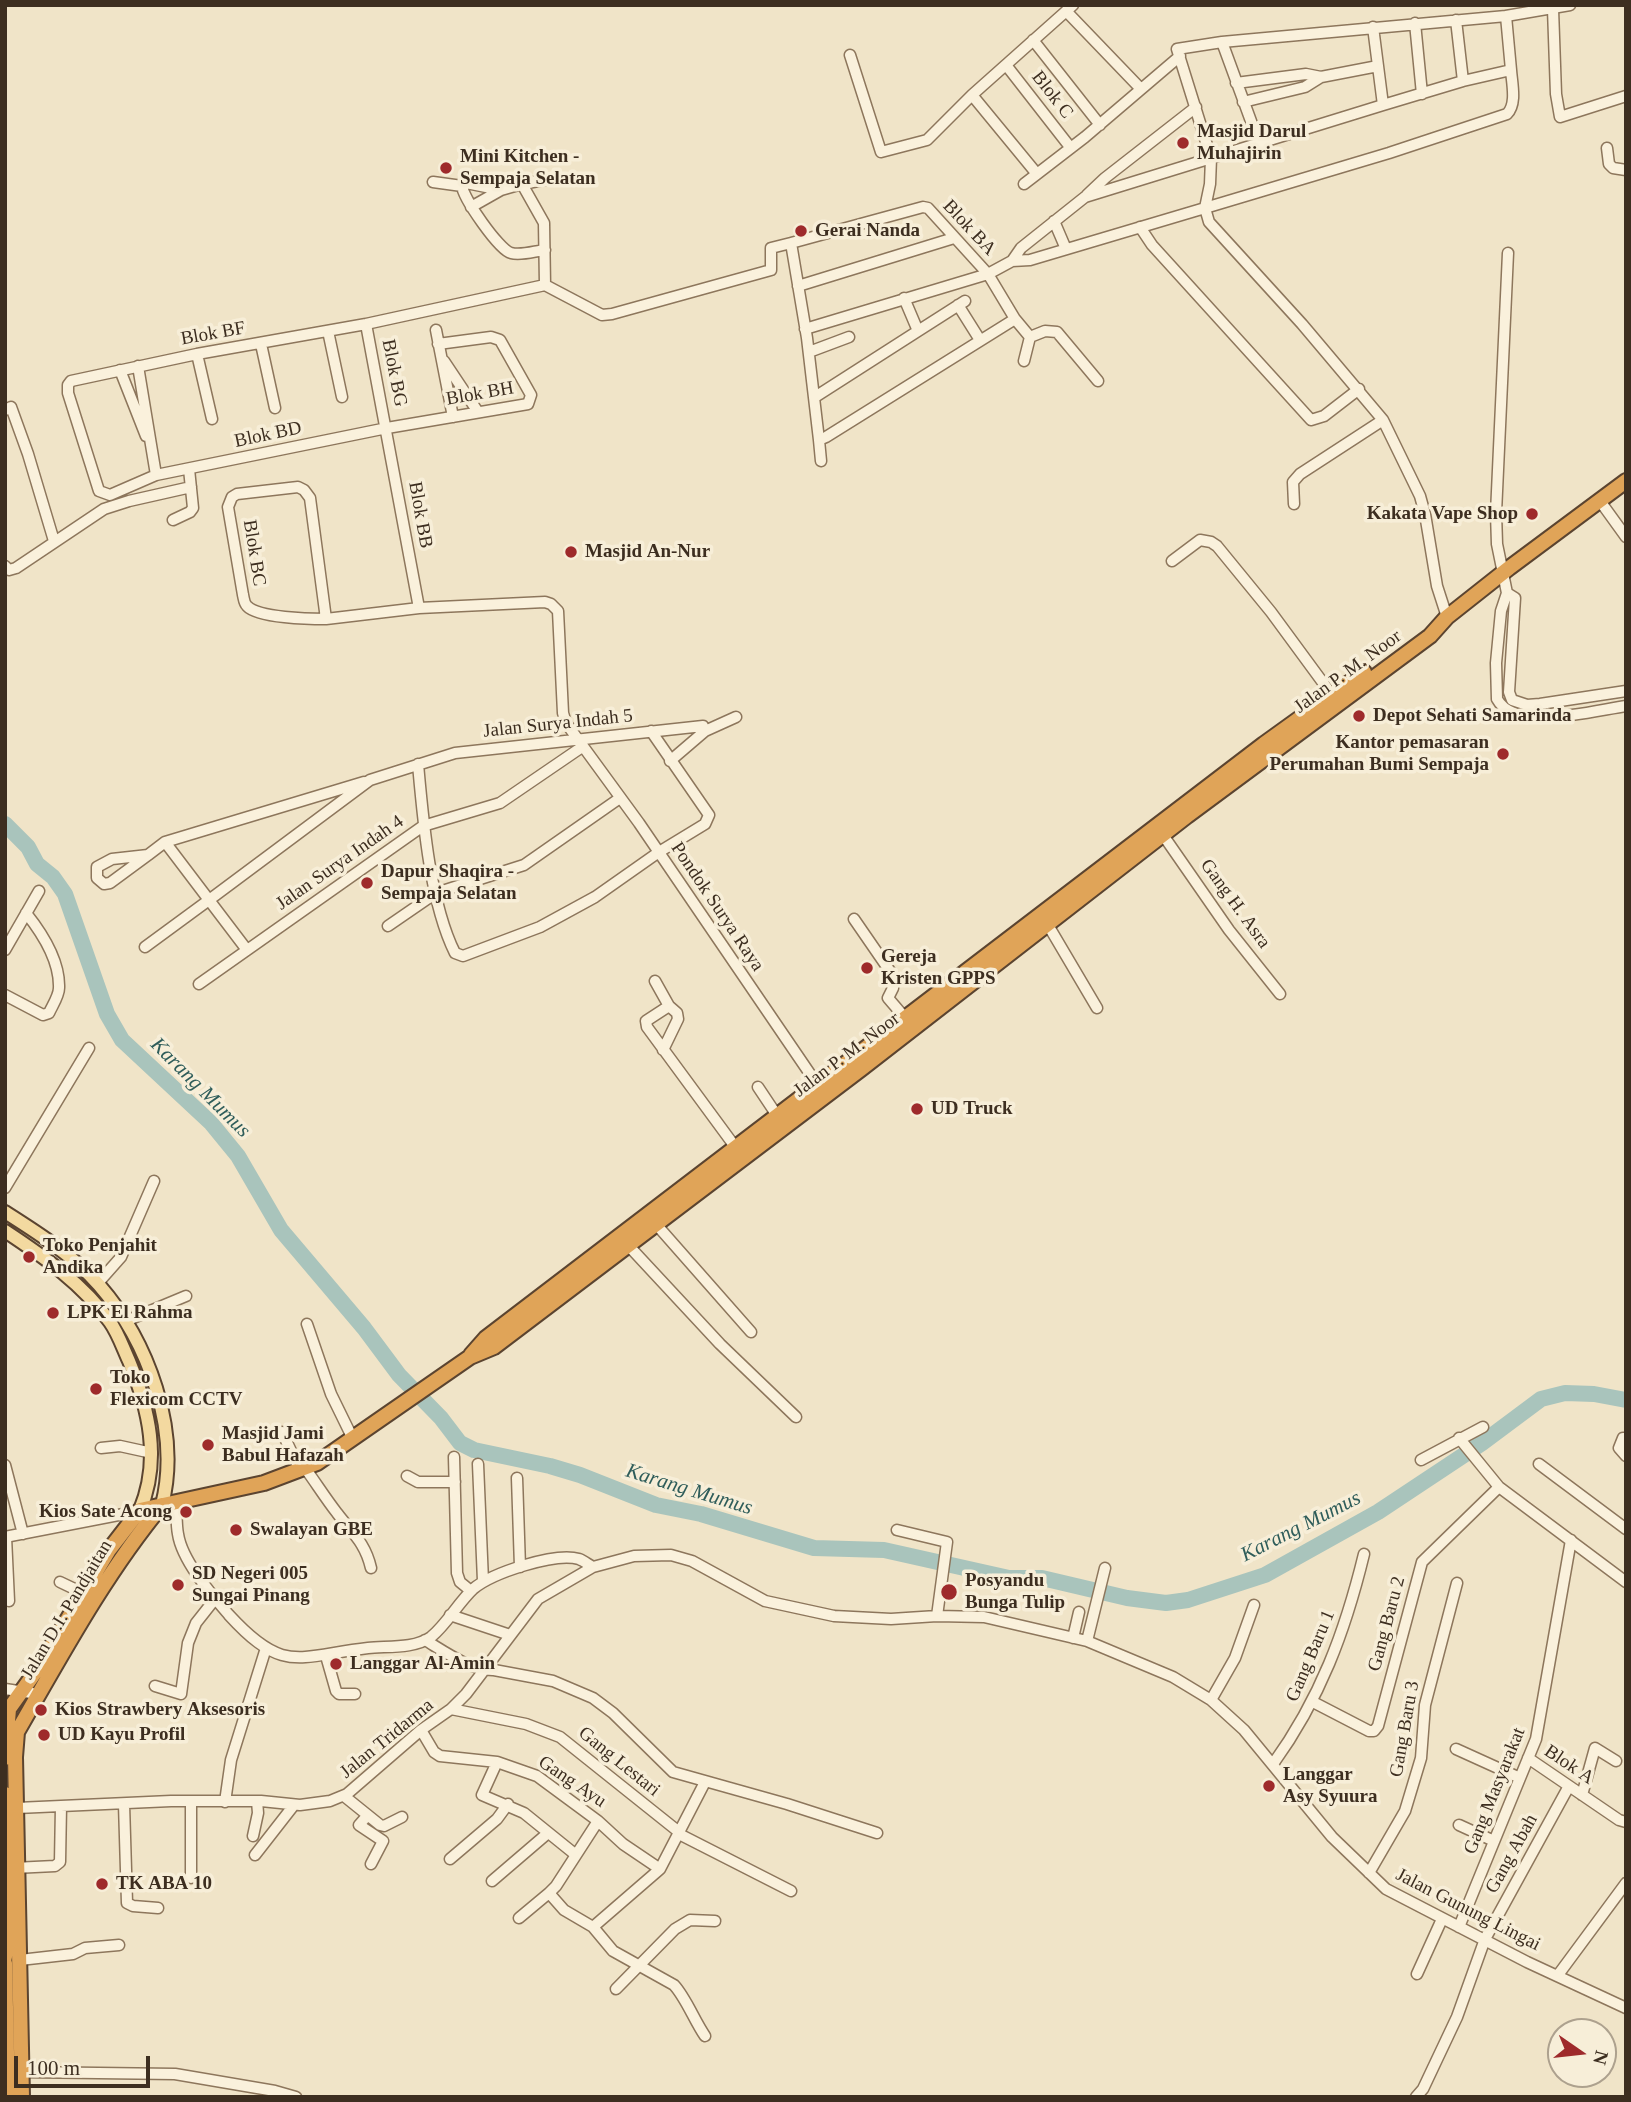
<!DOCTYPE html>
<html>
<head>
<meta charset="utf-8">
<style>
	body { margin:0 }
	#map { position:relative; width:1631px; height:2102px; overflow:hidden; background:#f0e4c8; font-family:Georgia,serif }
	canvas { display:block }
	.frame { position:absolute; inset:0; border:7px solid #3d2e20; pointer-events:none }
	.north { position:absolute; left:1547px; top:2018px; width:70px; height:70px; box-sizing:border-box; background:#f7eed8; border:2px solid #ada18e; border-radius:50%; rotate:104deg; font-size:19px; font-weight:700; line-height:28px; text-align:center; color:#3d2e20 }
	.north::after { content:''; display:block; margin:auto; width:24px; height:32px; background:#9e2a2b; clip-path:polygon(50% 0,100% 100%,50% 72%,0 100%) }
	.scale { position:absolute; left:14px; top:2056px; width:136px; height:32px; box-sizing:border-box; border:4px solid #3d2e20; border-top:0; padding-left:9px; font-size:21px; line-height:24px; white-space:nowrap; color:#3d2e20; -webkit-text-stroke:5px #f7eed8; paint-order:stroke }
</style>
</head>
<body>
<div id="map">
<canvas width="1631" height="2102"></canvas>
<div class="frame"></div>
<div class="north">N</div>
<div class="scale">100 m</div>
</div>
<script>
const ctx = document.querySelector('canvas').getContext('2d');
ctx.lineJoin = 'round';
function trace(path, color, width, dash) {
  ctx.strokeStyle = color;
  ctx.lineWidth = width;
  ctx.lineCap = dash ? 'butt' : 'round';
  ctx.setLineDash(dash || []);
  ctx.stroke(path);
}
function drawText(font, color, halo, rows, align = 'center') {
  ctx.font = font + ' Georgia,serif';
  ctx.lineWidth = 7;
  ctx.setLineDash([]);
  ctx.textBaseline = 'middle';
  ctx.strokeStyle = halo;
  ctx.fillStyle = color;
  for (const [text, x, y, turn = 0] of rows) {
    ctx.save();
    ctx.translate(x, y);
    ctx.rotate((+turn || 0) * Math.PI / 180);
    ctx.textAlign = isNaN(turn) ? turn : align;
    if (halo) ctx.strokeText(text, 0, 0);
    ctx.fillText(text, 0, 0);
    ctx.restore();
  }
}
const river = new Path2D(`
	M5 824 28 847 37 864 53 877 65 894 107 1014 122 1040 211 1123 238 1156 281 1230 364 1328 399 1375 441 1418 460 1443 474 1450 550 1466 580 1475 656 1505 701 1514 814 1548 884 1550 1009 1578H1042L1127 1598 1166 1603 1188 1600 1265 1575 1378 1512 1482 1443 1541 1399 1565 1393 1594 1394 1626 1400`);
const minor = new Path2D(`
	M1553 9 1556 94 1560 117 1626 96
	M1066 11 1141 89
	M1456 20 1463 81
	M1415 23 1422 94
	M1373 27 1383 105
	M1033 40 1100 125
	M1222 42 1177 49 1211 158 1210 184 1205 208 1389 153 1507 114C1517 104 1512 84 1511 70
	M850 55 881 152 927 140 972 95 1073 5
	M1006 65 1070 147
	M1236 83 1306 74 1321 77 1378 66
	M972 95 1037 174
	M1243 102 1305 87 1321 77
	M1259 143 1222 42 1506 16
	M1607 148 1609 164 1613 168 1626 170
	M433 182 462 186 466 183 501 190 522 184 544 223 545 285
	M522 184 549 179
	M1024 184 1085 137 1180 56
	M462 186C463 198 499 250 511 253 521 256 535 251 545 250
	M1087 195 1105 178 1196 107
	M471 207 501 190
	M923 207 928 208 988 274 1015 319 826 437 819 440 807 338 791 243Z
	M1054 221 1066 249
	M1140 227 1152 245 1311 420 1324 416 1359 389
	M1508 253 1496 513 1497 544 1507 593 1501 611 1496 663 1497 699C1515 733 1596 710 1626 706
	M1012 261 1021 248 1085 197 1383 105 1463 81 1511 70 1506 16 1570 5
	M798 286 954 238
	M958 305 980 340
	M1015 319 1030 337 1045 331 1057 332 1098 381
	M366 324 419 608
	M805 329 988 274 1012 261 1030 260 1205 208 1209 222 1302 324 1383 420 1420 496 1425 514 1437 586 1447 617
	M436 330 453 417
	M328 331 342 397
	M918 331 965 301
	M261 344 275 408
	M438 344 491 337 500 340 531 395 528 404 387 428 156 475 110 495 99 491 68 393V385L71 381 197 354 366 324 545 285 602 315 612 314 771 270V248L791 243
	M809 352 849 337
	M197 354 212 419
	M444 361 478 412
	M1024 361 1030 337
	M138 366 156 475
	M120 370 146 436
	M815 397 918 331 904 298
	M5 410 11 407 28 454 54 541
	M819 440 821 461
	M298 487 304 490 310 498 326 619C310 619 258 618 247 606 244 603 244 599 243 595L228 507 232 497 237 494Z
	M1600 501 1626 537
	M1294 504 1293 482 1300 474 1383 420
	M173 520 190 512 193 508 189 469
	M1172 561 1200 540 1211 542 1217 546 1271 612 1332 695
	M5 566 9 570 16 568 104 509 129 501 191 487
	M1507 593 1515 598 1509 692 1512 700 1527 705 1540 704 1626 691
	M326 619 419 608 545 602 551 604 558 611 563 713 566 723 639 823 821 1090
	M705 731 736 717
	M418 764C423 820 430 903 455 953L463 956 540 927 595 897 659 852 705 824 709 815 651 731
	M1163 835 1229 930 1280 994
	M148 855 110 883 104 884 97 878V867L112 859Z
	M148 855 165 842
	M854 919 894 977 893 988 888 998 906 1019
	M1048 925 1097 1008
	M388 926 436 893 524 865 620 798
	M145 947 209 900 165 842 364 782
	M5 950 39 891
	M247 950 209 900 370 780 455 753 703 726 705 731 670 761
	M655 981 669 1006 646 1021 647 1027 736 1148
	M199 984 423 826 500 803 582 747
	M5 995 43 1015 49 1013C52 1006 59 996 59 988 60 961 42 933 26 913
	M663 1050 678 1019 677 1013 669 1006
	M758 1087 778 1117
	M5 1188 89 1048
	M655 1223 751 1332
	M627 1244 720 1344 796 1417
	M98 1283 121 1257 154 1181
	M126 1321 186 1296
	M307 1324 331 1394 353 1439
	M282 1432 300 1470
	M1459 1438 1499 1487 1626 1582
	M1626 1438H1623L1619 1448 1626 1456
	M101 1448 120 1446 152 1453
	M454 1457 457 1573 460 1582 471 1591
	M1421 1460 1483 1427
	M478 1464 483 1581
	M1539 1464 1626 1529
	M5 1465 23 1534
	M305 1468C316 1483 326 1499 337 1513 352 1533 365 1542 371 1568
	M407 1476 418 1482H455
	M517 1478 520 1567
	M176 1502C177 1513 176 1524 178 1534 182 1561 212 1595 229 1615 284 1675 298 1656 368 1648 387 1646 414 1649 431 1637 447 1624 458 1603 473 1589 492 1573 555 1552 579 1559 584 1561 589 1565 593 1567
	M897 1530 947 1542 937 1616
	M5 1537 139 1511
	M6 1537 9 1601
	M60 1582 83 1593
	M450 1615 510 1635
	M1073 1638 1079 1612
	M425 1640C445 1652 471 1671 494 1670L553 1681 593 1698 613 1713 673 1772 787 1804 877 1833
	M1087 1641 1105 1568
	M326 1656 336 1691 339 1694H355
	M155 1686 181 1694 188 1643 196 1623 215 1599
	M5 1689 38 1694
	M1211 1700 1235 1658 1254 1605
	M1313 1702 1369 1731H1374L1378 1726 1422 1562 1499 1487
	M451 1709 526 1724 560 1737 679 1832
	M421 1730 434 1752 440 1756 497 1762 537 1776 598 1821 623 1844 660 1869
	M1456 1749 1520 1778
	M1528 1758 1619 1820 1626 1822
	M497 1762 482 1795 524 1813 576 1855
	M1273 1764C1320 1699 1345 1632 1364 1554
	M1582 1795 1595 1748 1616 1761
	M344 1796 380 1825 384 1826 402 1817
	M225 1802 231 1760 266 1648
	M124 1804 127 1903 133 1906 158 1908
	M17 1808 171 1801H261L300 1805 330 1801 347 1794 421 1730 451 1709 466 1694 538 1599 593 1567 634 1556 671 1555 692 1561 765 1601 834 1616 891 1619 937 1616 984 1617 1087 1641 1173 1677 1211 1700 1244 1730 1332 1837 1386 1889 1527 1962 1626 2008
	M367 1816 359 1825 383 1841 371 1864
	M598 1821 556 1886 549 1893 564 1910 593 1927 613 1951 674 1985C686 1998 694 2020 705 2036
	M1459 1825 1494 1841
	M679 1834 791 1891
	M253 1836 258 1813 257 1801
	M255 1855 294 1805
	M450 1859 497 1819 508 1804
	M14 1868 55 1866 60 1862 61 1806
	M1369 1873 1405 1811 1421 1758 1425 1705 1457 1583
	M191 1878V1802
	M492 1881 548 1833
	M519 1918 549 1893
	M593 1927 660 1869 705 1782
	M1459 1927 1536 1739 1571 1540
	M20 1960 73 1954 85 1948 119 1945
	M1417 1974 1442 1919
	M1558 1975 1626 1883
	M616 1989 675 1929 690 1920 715 1921
	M21 2072 175 2074 275 2091 296 2097
	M1416 2097 1423 2089 1457 2017 1485 1939 1569 1786`);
const major = new Path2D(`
	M5 1212C38 1233 73 1255 99 1285 148 1341 181 1430 162 1505
	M5 1231C43 1256 84 1285 110 1322 118 1333 123 1348 129 1361 149 1409 161 1460 140 1510`);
const highway = new Path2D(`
	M471 1355 486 1338 1264 744 1364 672
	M5 1758 9 1709 39 1667 109 1550 140 1510 264 1483 317 1463 470 1357 494 1347 861 1069 1187 816 1430 636 1447 617 1509 568 1626 481
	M5 1794 8 1867 5 1957
	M5 1963 8 2097
	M22 2097 15 1757 17 1732C62 1654 105 1574 162 1505`);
const markers = [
	[1183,143,7,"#9e2a2b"],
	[446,168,7,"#9e2a2b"],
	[801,231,7,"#9e2a2b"],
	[1532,514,7,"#9e2a2b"],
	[571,552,7,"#9e2a2b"],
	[1359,716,7,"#9e2a2b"],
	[1503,754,7,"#9e2a2b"],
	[367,883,7,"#9e2a2b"],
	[867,968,7,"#9e2a2b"],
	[917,1109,7,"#9e2a2b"],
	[29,1257,7,"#9e2a2b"],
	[53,1313,7,"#9e2a2b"],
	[96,1389,7,"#9e2a2b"],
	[208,1445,7,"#9e2a2b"],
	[186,1512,7,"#9e2a2b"],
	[236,1530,7,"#9e2a2b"],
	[178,1585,7,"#9e2a2b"],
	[949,1592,9,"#9e2a2b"],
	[336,1664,7,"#9e2a2b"],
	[41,1710,7,"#9e2a2b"],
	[44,1735,7,"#9e2a2b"],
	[1269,1786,7,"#9e2a2b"],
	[102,1884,7,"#9e2a2b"]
];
const streetNames = [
	["Blok C",1052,95,52],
	["Blok BA",969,228,47],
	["Blok BF",213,334,-10],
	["Blok BG",394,373,79],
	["Blok BH",480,394,-10],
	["Blok BD",268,435,-12],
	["Blok BB",420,515,80],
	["Blok BC",254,553,81],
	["Jalan P. M. Noor",1348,672,-36],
	["Jalan Surya Indah 5",558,724,-6],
	["Jalan Surya Indah 4",340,863,-35],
	["Gang H. Asra",1235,904,54],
	["Pondok Surya Raya",717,907,56],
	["Jalan P. M. Noor",847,1055,-37],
	["Jalan D.I. Pandjaitan",67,1610,-59],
	["Gang Baru 2",1387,1624,-75],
	["Gang Baru 1",1311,1656,-67],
	["Gang Baru 3",1405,1729,-80],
	["Jalan Tridarma",387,1739,-39],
	["Gang Lestari",619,1762,39],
	["Blok A",1569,1765,34],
	["Gang Ayu",572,1782,34],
	["Gang Masyarakat",1495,1791,-68],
	["Gang Abah",1512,1854,-61],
	["Jalan Gunung Lingai",1468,1910,27]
];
const poiNames = [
	["Masjid Darul",1197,132],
	["Muhajirin",1197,154],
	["Mini Kitchen -",460,157],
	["Sempaja Selatan",460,179],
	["Gerai Nanda",815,231],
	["Kakata Vape Shop",1518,514,"right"],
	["Masjid An-Nur",585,552],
	["Depot Sehati Samarinda",1373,716],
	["Kantor pemasaran",1489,743,"right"],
	["Perumahan Bumi Sempaja",1489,765,"right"],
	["Dapur Shaqira -",381,872],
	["Sempaja Selatan",381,894],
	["Gereja",881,957],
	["Kristen GPPS",881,979],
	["UD Truck",931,1109],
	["Toko Penjahit",43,1246],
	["Andika",43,1268],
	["LPK El Rahma",67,1313],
	["Toko",110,1378],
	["Flexicom CCTV",110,1400],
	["Masjid Jami",222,1434],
	["Babul Hafazah",222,1456],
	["Kios Sate Acong",172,1512,"right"],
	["Swalayan GBE",250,1530],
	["SD Negeri 005",192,1574],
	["Sungai Pinang",192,1596],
	["Posyandu",965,1581],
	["Bunga Tulip",965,1603],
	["Langgar Al-Amin",350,1664],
	["Kios Strawbery Aksesoris",55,1710],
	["UD Kayu Profil",58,1735],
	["Langgar",1283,1775],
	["Asy Syuura",1283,1797],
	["TK ABA 10",116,1884]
];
const waterNames = [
	["Karang Mumus",200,1088,45],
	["Karang Mumus",689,1490,17],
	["Karang Mumus",1301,1527,-27]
];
trace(river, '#a9c4bc', 16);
trace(minor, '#8d765c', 13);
trace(major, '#5b4430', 16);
trace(highway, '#5b4430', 18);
trace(minor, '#faf1dc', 10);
trace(major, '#f3d9a0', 12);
trace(highway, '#e0a458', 14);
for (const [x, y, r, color] of markers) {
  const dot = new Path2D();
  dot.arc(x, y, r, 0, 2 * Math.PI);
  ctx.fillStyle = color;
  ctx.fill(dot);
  trace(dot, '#f7eed8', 2.5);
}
drawText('19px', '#3d2e20', '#f7eed8', streetNames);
drawText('bold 19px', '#3d2e20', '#f7eed8', poiNames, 'left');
drawText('italic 21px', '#2f5d5a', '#f7eed8', waterNames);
</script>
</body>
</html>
